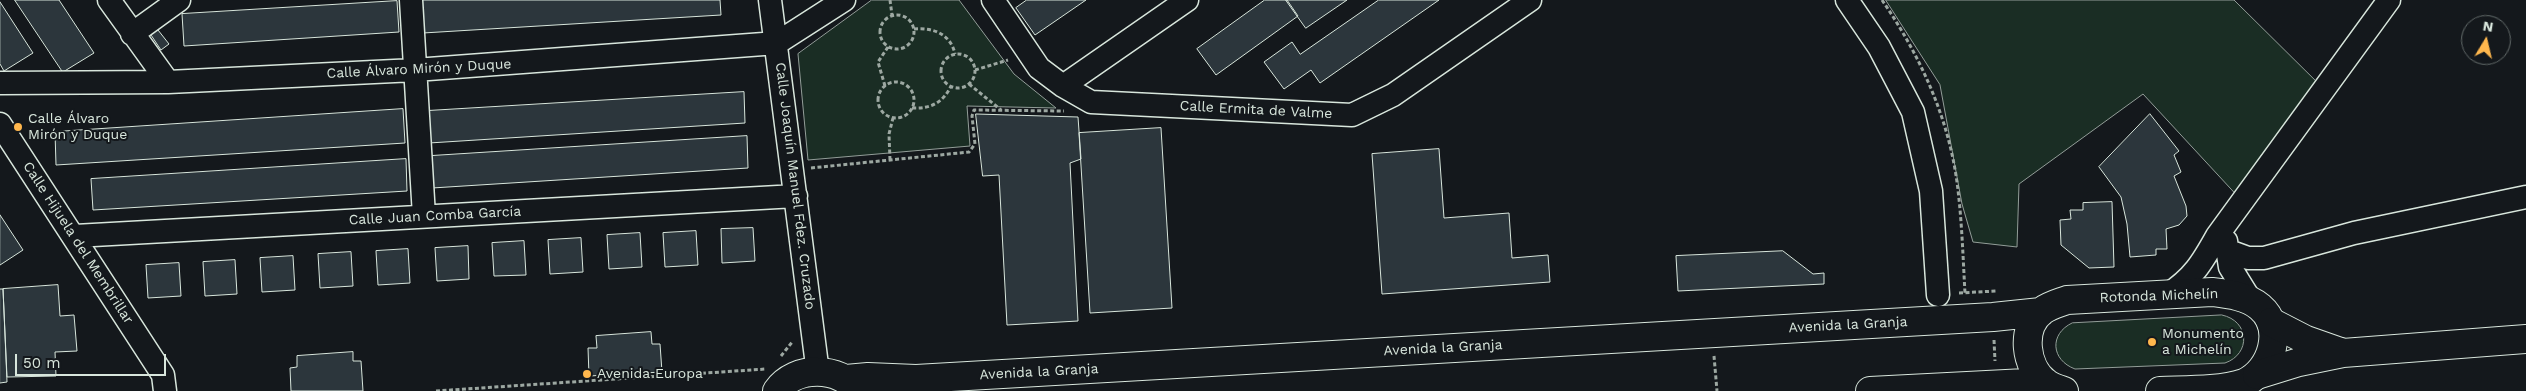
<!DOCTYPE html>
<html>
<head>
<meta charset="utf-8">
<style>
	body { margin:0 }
	#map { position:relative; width:2526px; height:391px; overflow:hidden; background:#14181c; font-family:"Work Sans",sans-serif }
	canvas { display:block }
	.north { position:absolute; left:2461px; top:15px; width:50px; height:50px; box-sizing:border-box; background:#14181c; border:1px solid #626a69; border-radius:50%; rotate:9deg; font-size:14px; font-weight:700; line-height:20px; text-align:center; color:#d8e6dc }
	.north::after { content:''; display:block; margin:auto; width:18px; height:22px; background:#ffb74d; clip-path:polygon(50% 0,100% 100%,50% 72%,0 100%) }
	.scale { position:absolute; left:15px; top:354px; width:151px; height:22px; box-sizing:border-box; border:2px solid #d8e6dc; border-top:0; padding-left:6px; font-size:15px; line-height:18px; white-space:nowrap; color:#d8e6dc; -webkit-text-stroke:4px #14181c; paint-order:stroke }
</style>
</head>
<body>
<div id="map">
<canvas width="2526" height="391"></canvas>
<div class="north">N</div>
<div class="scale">50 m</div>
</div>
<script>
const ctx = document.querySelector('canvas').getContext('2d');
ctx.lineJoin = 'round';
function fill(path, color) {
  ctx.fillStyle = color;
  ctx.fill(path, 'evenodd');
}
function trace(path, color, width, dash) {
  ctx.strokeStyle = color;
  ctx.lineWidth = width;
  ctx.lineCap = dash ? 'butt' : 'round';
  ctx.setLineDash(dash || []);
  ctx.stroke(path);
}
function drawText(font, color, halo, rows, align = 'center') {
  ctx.font = font + ' "Work Sans",sans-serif';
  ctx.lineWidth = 4;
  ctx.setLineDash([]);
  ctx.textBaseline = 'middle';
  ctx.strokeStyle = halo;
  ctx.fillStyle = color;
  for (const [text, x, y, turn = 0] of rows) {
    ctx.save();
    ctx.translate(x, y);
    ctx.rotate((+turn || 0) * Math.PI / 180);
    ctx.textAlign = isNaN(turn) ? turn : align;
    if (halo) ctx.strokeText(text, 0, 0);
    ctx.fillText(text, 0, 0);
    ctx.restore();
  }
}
const green = new Path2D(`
	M872 0H959L1014 74 1056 108 967 106 970 146 808 160 798 54Z
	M1886 0H2234L2326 91 2243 202 2143 94 2019 184 2017 247 1973 242 1962 204 1940 85Z
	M2222 315C2250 321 2251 354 2225 363L2075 369C2051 360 2049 334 2072 323Z`);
const building = new Path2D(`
	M15 0H59L94 53 63 72Z
	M421 0H720L721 15 423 33Z
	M1027 0H1086L1035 35 1016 8Z
	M1265 0H1287L1298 16 1216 75 1197 49Z
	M1286 0H1347L1306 28Z
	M1379 0H1439L1320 83 1311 70 1284 89 1264 62 1292 42 1300 54Z
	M397 1 399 32 184 46 182 14Z
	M0 2 33 53 4 71 0 64Z
	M158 30 169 44 161 50 151 35Z
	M744 92 745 123 429 143 427 111Z
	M403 109 405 143 56 165 55 132Z
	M976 114 1078 117 1081 159 1070 163 1078 321 1007 325 999 175 983 176Z
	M2150 114 2179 151 2174 155 2181 172 2174 176 2186 206 2187 216 2179 225 2166 229 2167 249H2156V255L2130 257 2127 224 2121 197 2099 167Z
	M1161 128 1172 308 1090 313 1079 133Z
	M747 136 748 168 432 188 431 156Z
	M1439 149 1444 218 1509 213 1512 258 1548 255 1550 282 1382 294 1372 154Z
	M406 159 407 191 93 210 91 179Z
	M2112 202 2114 267 2089 268 2061 245 2060 220 2071 219 2070 210H2083V203Z
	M0 215 23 250 0 265Z
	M753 228 755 261 722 263 721 229Z
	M696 231 698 265 665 267 663 233Z
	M640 233 642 267 609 269 607 235Z
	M581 238 583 272 550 274 548 240Z
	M524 241 526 275 494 276 492 243Z
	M468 246 469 279 437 281 435 248Z
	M408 249 410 283 378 285 376 251Z
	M1783 251 1813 274 1824 273V284L1678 291 1676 256Z
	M351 252 353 286 320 288 318 254Z
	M293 256 295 290 262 292 260 258Z
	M235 260 237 294 205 296 203 262Z
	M179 263 181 296 148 298 146 265Z
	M58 285 60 316 74 315 77 351 55 352 56 376 7 377 3 289Z
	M0 289H3L7 382 0 383Z
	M651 332 652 344H660L662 372 589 376 588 348H597L596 336Z
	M353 352V361H361L363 391H291L290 368 297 367V356Z`);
const path = new Path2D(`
	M890 0 892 15
	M1882 0C1921 57 1950 120 1958 190 1962 224 1963 258 1965 293
	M880 32a17 17 0 1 1 34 0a17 17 0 1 1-34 0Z
	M914 29C932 27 951 34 955 54
	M941 71a17 17 0 1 1 34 0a17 17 0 1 1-34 0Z
	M975 70 1008 60
	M878 100a18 18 0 1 1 36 0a18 18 0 1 1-36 0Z
	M969 84 1001 110
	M885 86 878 62 888 47
	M912 108C930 109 943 103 951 86
	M890 160 889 134 893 118
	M811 168 969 152 975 144 972 116 974 110 1064 111
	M1959 293 1996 291
	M1994 340 1995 361
	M781 356 793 341
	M1714 356 1717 391
	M436 391 766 369`);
const minor = new Path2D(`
	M109 0 168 82
	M411 0 424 216
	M770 0 818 373
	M993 0 1039 68 1063 86 1091 102 1352 115 1393 95 1530 0
	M1847 0 1879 47 1913 112 1931 191 1938 295
	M132 34 179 0
	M0 83 168 82 415 70 777 43 844 0
	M1063 86 1187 0
	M0 124 163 375 165 391
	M75 236 796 196
	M2226 241 2230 267 2251 301
	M2226 250 2248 258H2264L2354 233 2526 197
	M2167 295C2193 278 2202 263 2217 236L2389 0`);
const major = new Path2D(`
	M846 379 868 377 916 379 1993 317 2041 312
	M777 391C795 365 840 366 858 391
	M1870 391 2045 382
	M2064 391C2058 389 2051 387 2046 383 2025 367 2020 328 2042 311 2050 305 2059 303 2067 300L2212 292C2228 294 2247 296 2260 307 2285 328 2272 371 2244 383 2220 391 2186 390 2160 391`);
const highway = new Path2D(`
	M2271 322 2306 340 2343 353
	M2257 375 2299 362 2343 353 2526 339`);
const markers = [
	[18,127,5,"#ffb74d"],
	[2152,342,5,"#ffb74d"],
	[587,374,5,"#ffb74d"]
];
const streetNames = [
	["Calle Álvaro Mirón y Duque",419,69,-3],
	["Calle Ermita de Valme",1256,110,3],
	["Calle Joaquín Manuel Fdez. Cruzado",795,186,83],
	["Calle Juan Comba García",435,216,-3],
	["Calle Hijuela del Membrillar",78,243,57],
	["Rotonda Michelín",2159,296,-2],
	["Avenida la Granja",1848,325,-3],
	["Avenida la Granja",1443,348,-3],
	["Avenida la Granja",1039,372,-3]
];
const poiNames = [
	["Calle Álvaro",28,119],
	["Mirón y Duque",28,135],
	["Monumento",2162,334],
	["a Michelín",2162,350],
	["Avenida Europa",597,374]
];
fill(green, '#1a2d24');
trace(green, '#939e99', 1);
fill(building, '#2c363c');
trace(building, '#d8e6dc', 1);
trace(minor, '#d8e6dc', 25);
trace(major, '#d8e6dc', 30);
trace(highway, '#d8e6dc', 30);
trace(path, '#9da8a2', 3, [4, 2.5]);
trace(minor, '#14181c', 22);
trace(major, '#14181c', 28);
trace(highway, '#14181c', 28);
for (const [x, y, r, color] of markers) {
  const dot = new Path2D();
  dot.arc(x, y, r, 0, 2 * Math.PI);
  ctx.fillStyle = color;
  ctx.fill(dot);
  trace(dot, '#14181c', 2);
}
drawText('14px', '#d8e6dc', '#14181c', streetNames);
drawText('14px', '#d8e6dc', '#14181c', poiNames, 'left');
</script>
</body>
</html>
